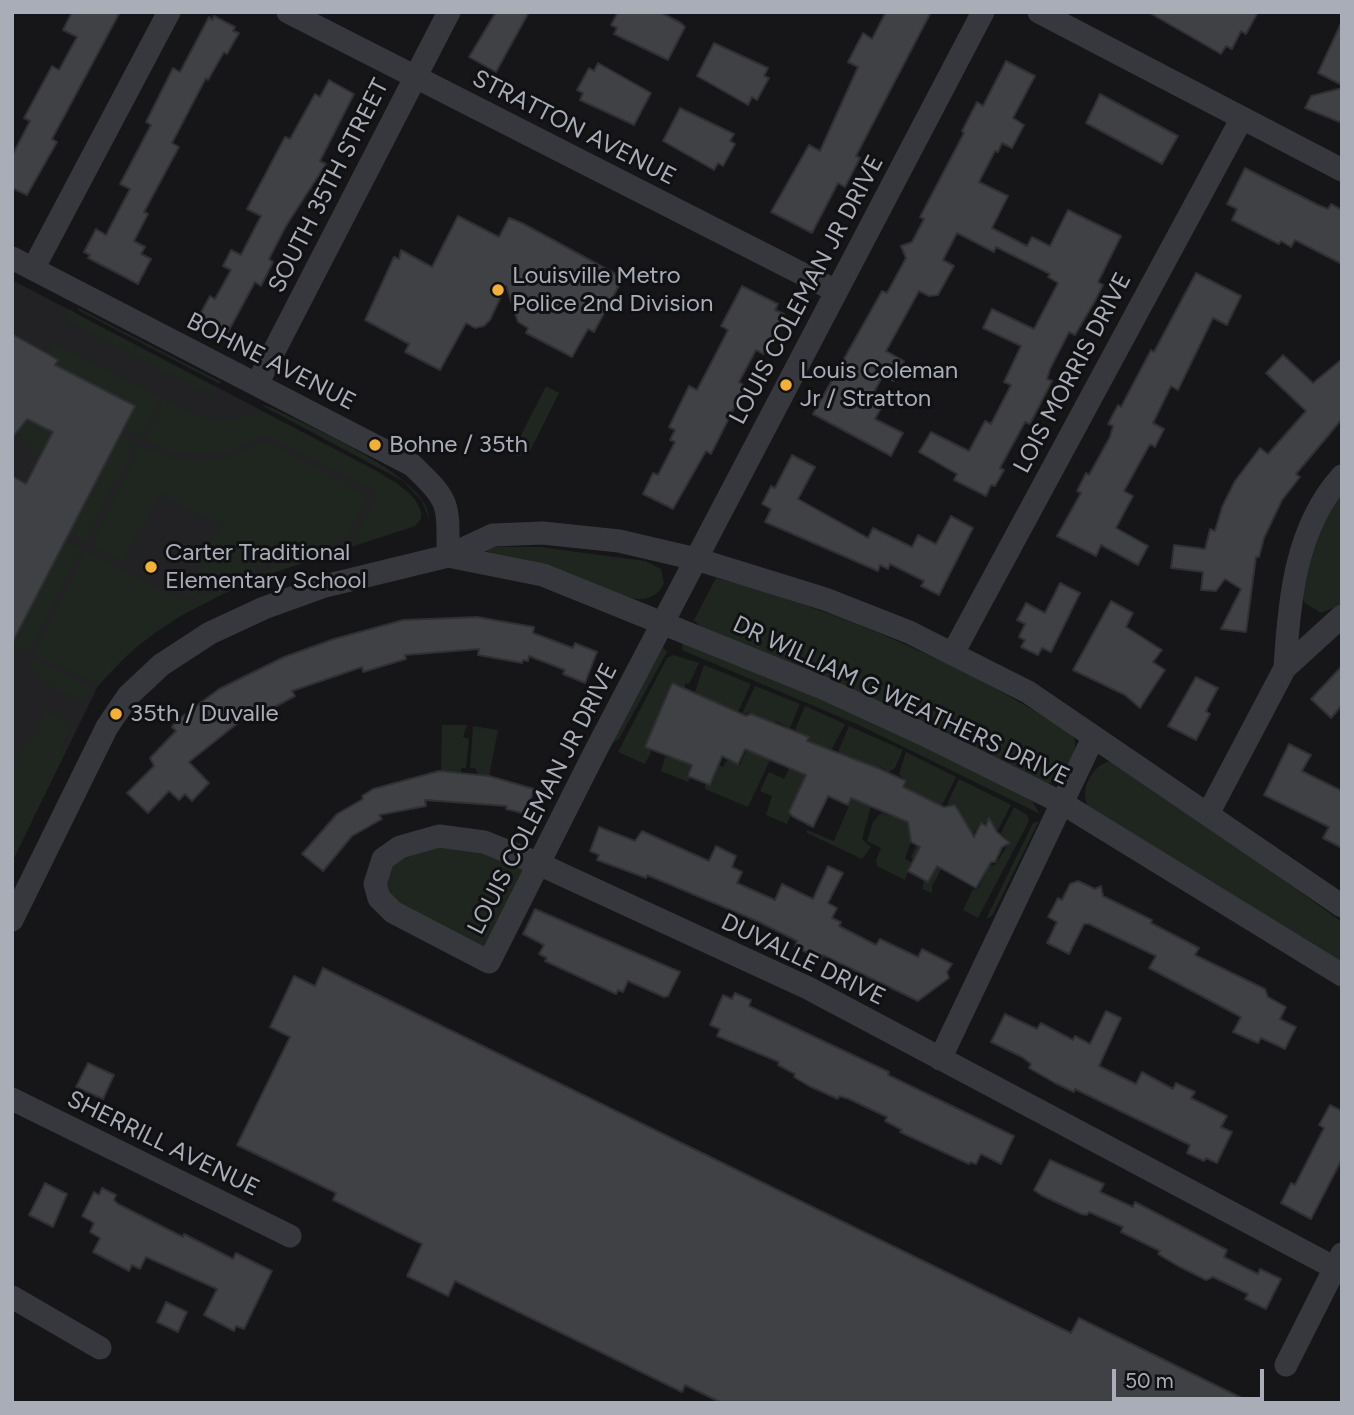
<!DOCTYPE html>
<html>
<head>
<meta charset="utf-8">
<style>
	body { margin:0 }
	#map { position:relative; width:1354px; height:1415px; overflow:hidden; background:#161618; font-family:Figtree,sans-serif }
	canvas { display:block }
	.frame { position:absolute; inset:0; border:14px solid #a8adb8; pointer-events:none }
	.scale { position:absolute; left:1112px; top:1369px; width:152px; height:32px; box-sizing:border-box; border:4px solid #a8adb8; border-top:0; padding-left:9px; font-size:21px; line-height:24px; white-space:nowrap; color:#a8adb8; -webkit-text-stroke:5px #111113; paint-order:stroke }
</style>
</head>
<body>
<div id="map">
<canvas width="1354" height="1415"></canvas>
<div class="frame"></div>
<div class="scale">50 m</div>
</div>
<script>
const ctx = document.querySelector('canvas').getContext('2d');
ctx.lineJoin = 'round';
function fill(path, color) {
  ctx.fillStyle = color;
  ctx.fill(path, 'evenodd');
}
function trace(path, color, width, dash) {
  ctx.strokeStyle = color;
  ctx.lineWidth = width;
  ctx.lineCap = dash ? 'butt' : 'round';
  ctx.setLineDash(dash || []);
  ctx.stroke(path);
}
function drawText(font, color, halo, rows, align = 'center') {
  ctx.font = font + ' Figtree,sans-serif';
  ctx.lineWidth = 6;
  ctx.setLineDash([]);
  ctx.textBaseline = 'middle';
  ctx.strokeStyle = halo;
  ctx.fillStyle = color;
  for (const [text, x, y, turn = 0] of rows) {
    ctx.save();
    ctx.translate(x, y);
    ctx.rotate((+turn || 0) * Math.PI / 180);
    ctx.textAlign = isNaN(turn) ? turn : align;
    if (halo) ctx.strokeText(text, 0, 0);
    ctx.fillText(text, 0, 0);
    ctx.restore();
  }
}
const built = new Path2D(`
	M12 280 379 472 414 498 422 513 415 526 276 572 225 593 167 623 135 647 98 686 12 862Z`);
const green = new Path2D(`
	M78 308 221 382 220 384 78 310Z
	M69 309 87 320 217 388 214 392 194 386 64 319Z
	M53 342 161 398 140 438 123 430 135 406 55 365 57 360 47 355Z
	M546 386 559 393 530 451 517 456 512 453Z
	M164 399C204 418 218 429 260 410L395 482C408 492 422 502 421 519L415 526C303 563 177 591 98 686L33 654 86 552 180 600 191 601 287 561 354 539 377 492 267 435C256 437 247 446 236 449 206 460 172 454 144 441Z
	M261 405 272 408C306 425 432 478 429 519L422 501 403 481Z
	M27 419 53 432 38 461 17 431Z
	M120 436 136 444 85 542 69 534Z
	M265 441 368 495 349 537 293 553 192 595H184L220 526 160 493 123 562 91 545 140 446C181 465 226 466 265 441Z
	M1342 491V604L1321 613 1305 603C1292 576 1328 515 1342 491Z
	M66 541 81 549 29 652 12 644V634L16 636Z
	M494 547H540L645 561 661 569 664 583C658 597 645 601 631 598L488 552 486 549Z
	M716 578C842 611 961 664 1072 733 1081 748 1069 772 1055 782L1044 784 700 626 694 620Z
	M683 641 864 717 952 759 1032 801 1040 814 861 726 682 650Z
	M663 647 667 652 619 739 612 743Z
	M673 655 699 663 689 684 686 683 684 688 671 682 645 747 652 750 645 764 618 752 667 658Z
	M31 658 91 688 93 691 86 698C64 699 40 681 28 663Z
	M704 665 751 684 738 712 719 704 712 755 722 759 721 762 696 754 687 776 690 778 688 782 661 771 665 757 673 758 683 736 693 735 708 698 695 692Z
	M755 686 800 704 790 728 775 721 761 756 770 760 748 807 705 789V784L711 786 719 765 723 767 727 760 740 765 759 720 751 713 742 714Z
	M805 706 845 724 832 749 816 748 801 785 810 789 800 794 787 824 766 815 772 796 760 791 769 772 784 779 789 769 795 771 810 737 795 730Z
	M46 711 63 718 70 728 61 748 66 750 12 862V768Z
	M442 725H467L463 737 469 739 466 768H461V773H441Z
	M473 726 498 730 489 777 478 774 475 768H470Z
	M849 726 903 750 895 768 889 772 880 767 862 803 871 807 862 839 871 847 862 859 807 833V830L834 841 867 763 849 756 846 761 840 759 842 754 838 752Z
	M906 752 956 777 942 805 926 797 908 830 912 838 905 859 911 862 905 880 877 866 876 860 881 848 867 841 873 822 881 813 891 816 907 782 899 774Z
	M1111 761 1129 769 1342 922V965L1090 809C1077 793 1092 764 1111 761Z
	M959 779 1011 805 998 830 991 824 980 823 952 868 944 864 932 886V893L922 889 924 881 929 883 938 863 918 851 913 859 911 857 916 846 937 856 958 813 957 806 947 804Z
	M1014 807 1027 815 1029 821 978 918 963 910 973 889 977 890 987 871 986 866 995 865 1008 845V840L1001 833Z
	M1039 821 992 916 986 919 1033 823Z
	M437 846 466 847 524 870 495 934 484 947 390 898C376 859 406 855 437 846Z`);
const building = new Path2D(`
	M72 12H120L52 139 57 142 27 195 12 188V156L30 121 24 118 52 66 59 70 77 37 63 30Z
	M496 12H529L496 72 469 57Z
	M618 12H660L681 23 685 27 668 60 614 34 617 28 611 25Z
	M886 12H931L856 156 860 158 845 187 838 183 812 233 771 212 809 145 820 151 858 67 848 62 863 33 872 39Z
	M1148 12H1258L1246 34 1241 31 1232 49 1226 46 1221 54Z
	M214 16 235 27 233 31 239 33 227 54 224 52 208 80 206 78 172 143 179 147 144 212 148 214 134 241 145 247 141 254 151 259 138 284 88 258 90 255 84 252 96 229 106 235 130 189 120 184 151 125 146 122 173 68 180 72 209 17 212 20Z
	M1342 21V85L1318 73Z
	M714 43 768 68 764 76 769 78 757 100 752 97 748 105 697 76Z
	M1006 61 1035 76 1013 118 1024 125 1012 148 1002 143 998 152 995 151 979 182 1008 196 992 228 1027 246 1032 237 1050 246 1068 210 1121 236 1098 282 1103 285 1095 301 1075 335 1069 332 1050 369 1047 379 1052 381 1030 424 1025 422 1000 468 1004 470 995 486 991 485 986 496 954 480 957 474 919 452 931 432 969 451 985 421 991 424 1011 385 1004 382 1021 346 983 328 992 309 1034 329 1058 283 1048 277 1050 274 996 247 994 252 957 233 943 260 954 266 938 295 929 296 919 291 886 351 904 361 894 381 883 375 869 402 881 408 875 419 903 433 891 456 813 414 882 291 887 293 906 258 901 246 912 242 924 219 920 217 964 133 962 131 977 102 983 106Z
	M598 63 651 93 634 125 580 100 583 93 577 90 589 68 594 71Z
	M329 80 354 94 320 161 326 164 286 226 269 259 273 262 261 286 255 282 228 332 222 329 221 332 199 316 210 296 215 299 231 270 223 266 231 250 241 255 261 216 247 209 285 137 290 139 315 94 320 97Z
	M1342 88V123L1305 108 1311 96Z
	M1100 94 1178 136 1162 164 1086 123Z
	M680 108 734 134 730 141 735 144 723 166 718 163 714 170 663 141Z
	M1245 168 1318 205 1328 209 1331 204 1342 210V264L1295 240 1291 247 1281 241 1279 244 1232 220 1237 209 1227 204Z
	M458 216 499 237 509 218 522 223 623 278 594 332 588 329 572 357 526 333 528 328 518 322 506 286 490 320 484 326 475 328 466 323 440 370 405 352 409 344 365 320 394 257 399 259 401 250 432 267Z
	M1196 273 1241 296 1227 325 1213 318 1178 390 1171 386 1153 423 1164 429 1155 447 1150 444 1124 491 1133 496 1116 528 1148 546 1138 565 1101 545 1096 556 1057 536 1081 493 1077 491 1086 473 1089 475 1110 437 1113 426 1108 424 1118 405 1121 407 1151 350 1154 352Z
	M742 286 778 304 775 310 784 314 763 354 756 350 739 382 745 386 711 454 706 451 673 509 643 494 653 473 658 475 675 442 670 440 675 430 669 427 689 386 697 390 723 340 728 330 721 326Z
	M12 334 58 360 55 365 135 406 12 643V476L26 484 53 432 27 419 12 438Z
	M1283 355 1313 383 1342 359V419L1296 474 1300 477 1282 500 1264 538 1259 557H1256L1246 632 1221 629 1241 589 1225 579 1216 591 1201 590 1203 572 1171 568 1174 545 1205 549 1210 529 1215 531 1222 507 1235 481 1260 448 1268 454 1306 411 1266 373Z
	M792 455 815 467 798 499 868 538 873 528 912 547 918 535 936 544 951 516 973 528 939 595 921 586 924 581 890 564 888 569 880 565 878 571 765 522 771 509 762 504 771 486 775 488Z
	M1060 583 1080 593 1051 652 1042 648 1038 655 1021 647 1025 640 1019 637 1025 624 1017 620 1026 603 1045 613Z
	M1111 601 1133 613 1126 627 1162 650 1153 662 1165 670 1140 708 1125 695 1073 670Z
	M477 617 534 627 533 633 573 648 575 643 597 652 585 683 563 674 565 670 529 656 528 661 523 660 522 663 478 655 479 649 405 655 406 659 363 672 362 667 292 691 295 696 256 717 253 711 189 762 209 783 192 801 185 794 179 800 169 791 148 813 127 793 154 766 150 758 176 731 172 727 175 722 219 689 284 657 334 639 403 620Z
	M1342 666V705L1331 718 1311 699Z
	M1196 677 1218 688 1206 711 1210 714 1196 740 1168 726Z
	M672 683 746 716 751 714 809 737 807 741 880 769 906 781 903 787 944 807 955 805 974 837 981 823 986 826 989 818 997 832 1010 843 1002 847 995 862H991L976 888 937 866 928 882 908 871 920 847 911 842 908 822 851 798 848 805 828 796 813 827 792 816 789 812 806 775 745 749 738 764 722 756 710 785 688 776 692 765 645 747Z
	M1289 744 1311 755 1302 771 1342 791V848L1323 838 1329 827 1264 795Z
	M439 771 489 776 534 789 526 814 506 809 507 806 425 800 426 806 379 815 382 819 352 836 323 871 302 854 337 814 363 799 362 796 373 789Z
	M599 827 635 841 642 831 709 861 716 846 736 856 732 867 742 872 737 883 775 900 782 884 813 899 828 866 843 873 828 903 837 908 832 918 841 922 839 926 876 945 880 939 918 957 922 949 952 964 947 972 949 978 918 1001 823 955 821 959 795 947 797 941 757 921 647 875 646 878 597 860 599 855 590 851Z
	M1078 881 1095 889 1101 886 1103 896 1152 920 1151 923 1199 948 1195 955 1265 989 1268 997 1286 1007 1280 1019 1296 1027 1285 1049 1261 1038 1258 1043 1233 1032 1241 1017 1149 968 1156 956 1089 924H1084L1069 954 1047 943 1057 922 1048 917 1058 898 1062 900 1070 884Z
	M535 909 680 972 668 996 664 997 628 981 623 992 618 990 616 994 545 961 547 958 539 954 544 945 523 934Z
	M323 968 1071 1333 1079 1318 1252 1403H722L685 1385 682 1392 455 1281 448 1296 407 1276 422 1244 333 1200 336 1193 237 1145 290 1037 270 1027 294 976 315 986Z
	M735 993 751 1000 749 1006 889 1072 888 1075 1014 1136 1001 1164 981 1154 976 1164 970 1162 969 1164 900 1132 902 1130 885 1121 887 1117 849 1099 839 1096 838 1099 809 1086 794 1077 795 1074 778 1065 779 1062 717 1036 720 1029 710 1025 723 995 732 999Z
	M1106 1011 1121 1018 1099 1066 1136 1084 1142 1072 1173 1089 1176 1083 1195 1092 1191 1098 1227 1116 1221 1127 1232 1132 1217 1163 1206 1158 1204 1161 1187 1153 1190 1145 1075 1089 1074 1092 1055 1083 1029 1068 1031 1064 1022 1057 991 1042 1005 1014 1037 1029 1041 1023 1073 1040 1075 1036 1090 1044Z
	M88 1063 114 1075 103 1099 76 1087Z
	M1330 1105 1342 1111V1159L1311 1219 1281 1203 1291 1183 1295 1185 1324 1128 1319 1125Z
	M1050 1160 1104 1184 1100 1192 1133 1207 1135 1202 1227 1250 1224 1257 1258 1274 1260 1269 1281 1279 1266 1309 1245 1299 1248 1294 1213 1277 1206 1280 1178 1266 1158 1254 1160 1251 1121 1232 1123 1227 1089 1212 1087 1215 1081 1214 1041 1195 1034 1190Z
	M45 1183 67 1194 53 1227 29 1215Z
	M102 1188 116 1195 114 1200 118 1204 183 1237 184 1234 233 1259 236 1253 272 1271 244 1329 236 1326 234 1331 204 1315 217 1289 146 1257 140 1269 132 1265 129 1271 93 1252 100 1238 90 1232 94 1223 82 1216 94 1192 99 1195Z
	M166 1302 187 1312 178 1332 157 1322Z`);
const street = new Path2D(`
	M288 12 836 291
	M983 12 596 750 489 962 393 912 379 898 375 884 383 859 400 847 439 836 484 842 539 864 808 988 1335 1268
	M1039 12 1342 170
	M12 258 412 465C451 502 448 503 448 556
	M33 269 169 12
	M257 384 449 12
	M448 556 543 575 823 688 923 734 1062 803 1342 975
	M953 653 1242 118
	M1285 668C1289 601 1295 528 1342 476
	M1208 814 1285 668 1342 616
	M12 920 107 727 128 696 161 665 210 633 264 608 325 586 448 556 493 535 543 533 619 541 696 559 825 599 909 632 1028 692 1342 906
	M940 1059 1093 738
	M12 1099 290 1236
	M12 1297 100 1348
	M1286 1365 1342 1254`);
const markers = [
	[498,290,7,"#f2b134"],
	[786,385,7,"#f2b134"],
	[375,445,7,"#f2b134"],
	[151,567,7,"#f2b134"],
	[116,714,7,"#f2b134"]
];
const streetNames = [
	["STRATTON AVENUE",574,128,27],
	["SOUTH 35TH STREET",329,186,-63],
	["LOUIS COLEMAN JR DRIVE",807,290,-62],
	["BOHNE AVENUE",271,362,27],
	["LOIS MORRIS DRIVE",1073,373,-62],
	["DR WILLIAM G WEATHERS DRIVE",901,701,25],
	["LOUIS COLEMAN JR DRIVE",543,799,-63],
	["DUVALLE DRIVE",803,960,26],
	["SHERRILL AVENUE",163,1144,26]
];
const poiNames = [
	["Louisville Metro",512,276],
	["Police 2nd Division",512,304],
	["Louis Coleman",800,371],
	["Jr / Stratton",800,399],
	["Bohne / 35th",389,445],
	["Carter Traditional",165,553],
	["Elementary School",165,581],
	["35th / Duvalle",130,714]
];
fill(built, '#222225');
fill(green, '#1e261f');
fill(building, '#404145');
trace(building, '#303034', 2);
trace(street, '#37383d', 23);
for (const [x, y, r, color] of markers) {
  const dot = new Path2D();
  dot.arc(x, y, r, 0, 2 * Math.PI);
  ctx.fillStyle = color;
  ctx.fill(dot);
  trace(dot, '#111113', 2.5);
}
drawText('24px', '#a8adb8', '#111113', streetNames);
drawText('24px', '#a8adb8', '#111113', poiNames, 'left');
</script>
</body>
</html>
